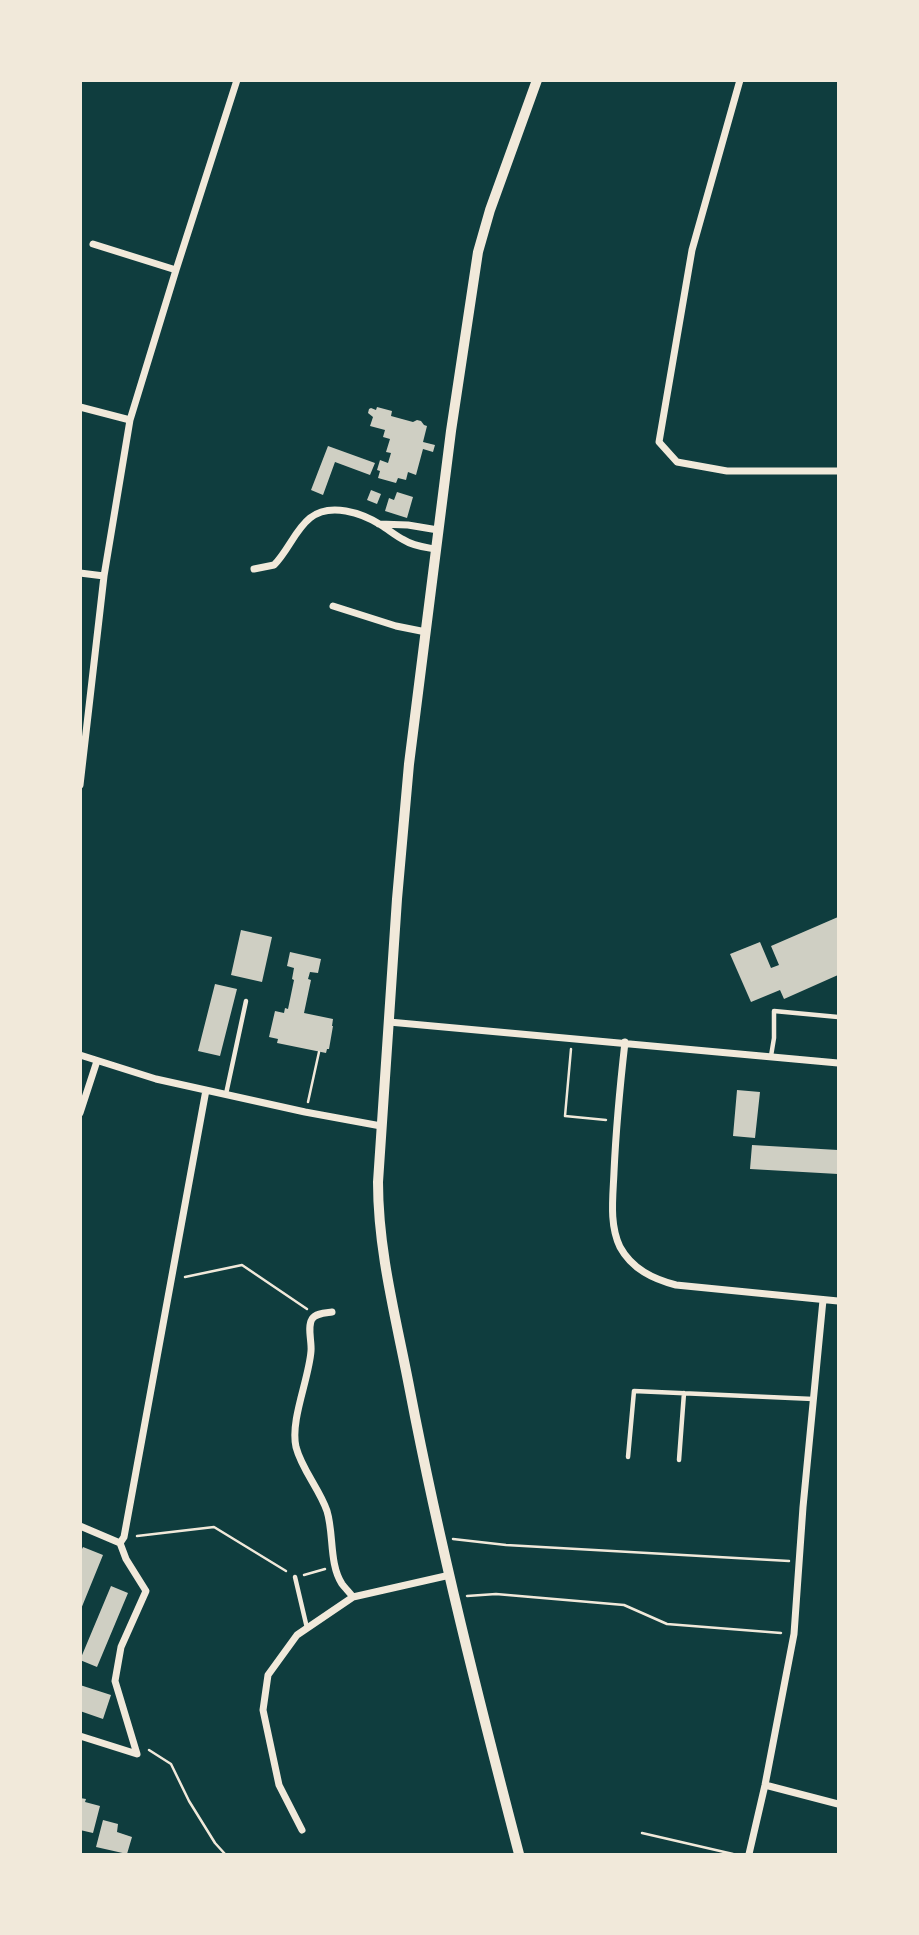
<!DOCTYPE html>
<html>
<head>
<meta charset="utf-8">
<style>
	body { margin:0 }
	#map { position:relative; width:919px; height:1935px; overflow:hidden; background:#0f3d3e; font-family:Jost,sans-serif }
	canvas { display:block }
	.frame { position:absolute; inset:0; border:82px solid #f1e9da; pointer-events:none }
</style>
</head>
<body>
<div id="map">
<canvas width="919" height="1935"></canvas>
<div class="frame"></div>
</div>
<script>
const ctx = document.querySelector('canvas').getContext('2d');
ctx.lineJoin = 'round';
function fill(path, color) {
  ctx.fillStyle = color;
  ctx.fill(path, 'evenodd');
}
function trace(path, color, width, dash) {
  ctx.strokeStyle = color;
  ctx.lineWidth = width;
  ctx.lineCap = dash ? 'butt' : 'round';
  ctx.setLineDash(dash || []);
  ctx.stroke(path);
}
const building = new Path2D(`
	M377 407 392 411 391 416 413 422 417 420 421 421 424 425 427 426 423 442 435 445 433 452 423 449 416 475 408 472 406 480 398 478 396 483 378 478 380 471 377 470 380 460 388 463 391 453 386 452 390 439 383 437 385 430 370 426 373 417 368 413 369 409 371 408 376 410Z
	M328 446 375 463 370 475 335 462 323 495 311 490Z
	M371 490 381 494 377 504 367 500Z
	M397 492 413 497 407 518 385 511 389 498 394 500Z
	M838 917V975L784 999 780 990 751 1002 730 954 760 942 771 968 779 965 771 946Z
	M241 930 272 937 262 982 231 975Z
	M290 952 321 959 318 973 310 972 308 979 311 980 304 1013 333 1019 332 1026H333L329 1049H327L326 1053 277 1043 278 1039 269 1037 275 1011 284 1013 285 1008 288 1009 294 980 292 979 294 968 287 966Z
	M215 984 237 989 220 1056 198 1051Z
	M737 1090 760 1092 755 1138 733 1136Z
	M752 1145 838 1150V1174L750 1169Z
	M83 1547 103 1555 81 1609 80 1553Z
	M111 1586 128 1593 97 1667 80 1660Z
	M80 1685 111 1695 103 1719 80 1711Z
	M80 1798 86 1799 85 1802 100 1806 93 1833 80 1830Z
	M103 1820 118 1824 117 1832 132 1837 127 1854 96 1847Z`);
const path = new Path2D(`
	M571 1049 565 1116 606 1120
	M308 1102 319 1052
	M185 1277 242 1265 307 1309
	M137 1536 214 1527 286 1571
	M453 1539 506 1545 789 1561
	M304 1575 325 1569
	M467 1596 496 1594 624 1605 667 1624 781 1633
	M149 1750 171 1764 189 1801 215 1843 225 1854
	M642 1833 733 1854`);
const service = new Path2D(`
	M771 1056 774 1038V1011L838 1017
	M226 1094 246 1001
	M628 1457 634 1391 813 1399
	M679 1460 684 1393
	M295 1577 307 1628`);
const minor = new Path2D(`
	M740 80 692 250 659 442 677 462 727 471H838
	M93 244 176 270
	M80 407 130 420
	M379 524 408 525 438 530
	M254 569 274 565C288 551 295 530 310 518 330 502 362 513 381 525 389 530 396 536 404 540 413 546 424 547 435 549
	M80 573 104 576
	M333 606 396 626 426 632
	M80 785 104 576 130 420 176 270 237 80
	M389 1022 838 1063
	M625 1042C620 1086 616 1128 614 1172 613 1197 609 1224 620 1247 632 1269 653 1279 676 1285L838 1301
	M80 1055 156 1079 305 1112 381 1126
	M80 1113 97 1061
	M332 1312C326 1313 316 1313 312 1319 307 1327 312 1342 311 1351 309 1379 290 1420 296 1447 302 1470 319 1488 327 1511 334 1534 329 1564 342 1584 345 1588 350 1593 353 1597
	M80 1526 120 1543 126 1559 146 1591 121 1647 115 1681 137 1754 80 1736
	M120 1543 124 1537 206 1090
	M765 1785 838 1804
	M302 1830 279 1785 263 1710 268 1675 297 1635 353 1597 450 1575
	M749 1854 765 1785 794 1634 803 1507 823 1300`);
const tertiary = new Path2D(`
	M519 1854C479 1701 440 1547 410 1391 397 1322 378 1253 378 1182L397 899 409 764 451 431 478 252 490 210 537 80`);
fill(building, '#cfcfc3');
trace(path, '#f1e9da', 2.5);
trace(service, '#f1e9da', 4.5);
trace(minor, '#f1e9da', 7);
trace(tertiary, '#f1e9da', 10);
</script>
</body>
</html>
